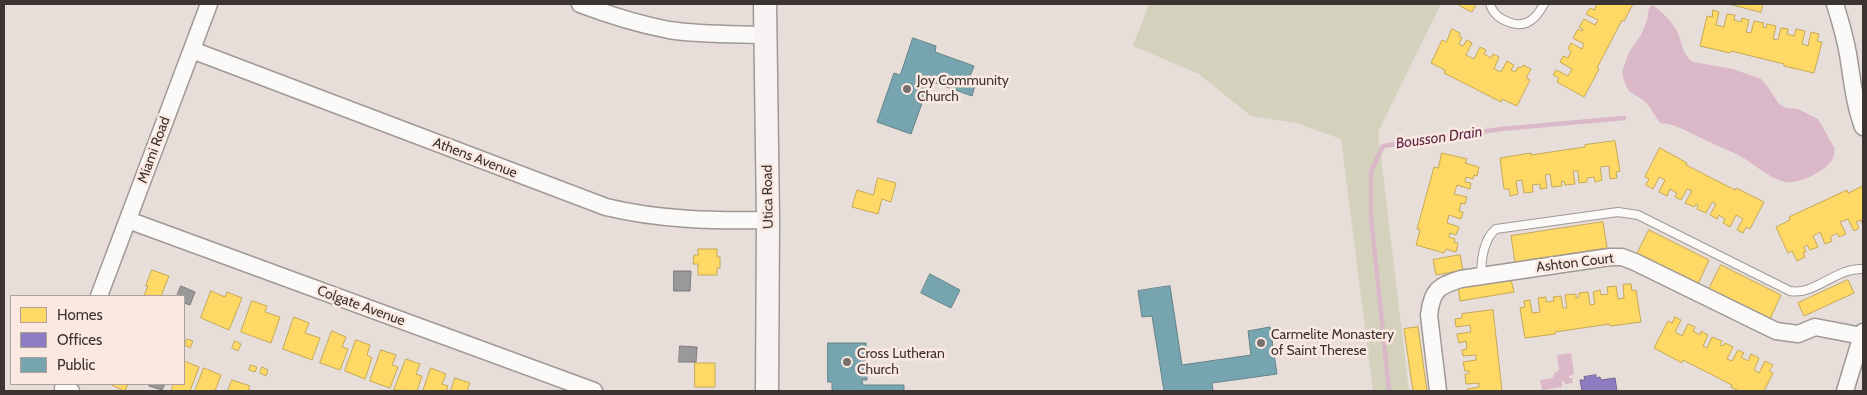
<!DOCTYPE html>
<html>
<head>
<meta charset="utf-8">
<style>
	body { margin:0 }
	#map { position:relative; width:1867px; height:395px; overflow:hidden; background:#e7deda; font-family:Cabin,sans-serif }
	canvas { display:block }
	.frame { position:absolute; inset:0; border:5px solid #3b3431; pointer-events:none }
	.legend { position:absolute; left:10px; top:295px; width:175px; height:90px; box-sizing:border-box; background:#fbe9e1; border:1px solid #aea19b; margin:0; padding:6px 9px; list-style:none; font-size:15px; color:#3b3431 }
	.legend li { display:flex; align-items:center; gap:10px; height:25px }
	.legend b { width:25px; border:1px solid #aea19b }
</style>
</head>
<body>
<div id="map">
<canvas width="1867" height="395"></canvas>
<div class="frame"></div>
<ul class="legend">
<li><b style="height:14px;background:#ffd966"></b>Homes</li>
<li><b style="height:14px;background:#8e7cc3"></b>Offices</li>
<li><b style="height:14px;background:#76a5af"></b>Public</li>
</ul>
</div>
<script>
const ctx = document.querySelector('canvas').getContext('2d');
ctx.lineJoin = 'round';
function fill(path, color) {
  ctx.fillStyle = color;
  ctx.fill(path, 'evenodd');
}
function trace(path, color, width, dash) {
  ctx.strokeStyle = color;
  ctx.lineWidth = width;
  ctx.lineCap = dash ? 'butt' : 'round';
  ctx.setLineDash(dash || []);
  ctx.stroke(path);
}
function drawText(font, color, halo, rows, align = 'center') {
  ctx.font = font + ' Cabin,sans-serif';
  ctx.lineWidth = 5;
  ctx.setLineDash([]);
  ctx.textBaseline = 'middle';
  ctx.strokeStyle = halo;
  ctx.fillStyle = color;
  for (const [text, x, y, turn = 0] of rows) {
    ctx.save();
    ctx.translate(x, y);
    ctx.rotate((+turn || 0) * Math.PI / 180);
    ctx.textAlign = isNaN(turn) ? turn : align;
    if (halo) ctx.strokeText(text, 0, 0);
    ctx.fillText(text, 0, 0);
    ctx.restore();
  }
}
const green = new Path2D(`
	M1149 4H1441L1378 132 1409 391H1373L1341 139 1296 123 1251 116 1199 74 1133 46Z`);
const water = new Path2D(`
	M1652 5C1659 8 1673 23 1677 31 1682 42 1682 55 1693 62L1733 69 1761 79 1767 86 1779 104 1786 108 1798 109 1818 119 1835 149C1834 152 1834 157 1832 160 1826 171 1797 185 1785 182 1769 178 1758 167 1745 159 1732 151 1717 146 1703 139 1688 132 1677 124 1660 123L1646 102 1629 91 1625 84 1622 72 1629 52 1641 35 1647 20 1649 8Z
	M1571 353 1574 374 1569 376V378H1572L1573 383 1565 384 1564 381H1562V387L1542 390 1540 380 1553 378V375H1555V372H1557L1559 369 1557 355Z`);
const homes = new Path2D(`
	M1461 4H1476L1472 12 1460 6Z
	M1597 4H1633L1624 21 1622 20 1597 68 1599 69 1584 97 1557 82 1559 78 1553 75 1556 70 1568 76 1572 69 1560 62 1563 56 1568 58 1571 51 1568 49 1571 43 1582 49 1584 44 1573 38 1578 29 1582 31 1583 29 1579 27 1584 19 1595 25 1598 20 1586 14 1590 8 1594 10Z
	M1729 4H1763L1761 12Z
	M1713 10 1719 12 1716 25 1724 27 1727 14 1735 15 1734 20 1741 22 1742 18 1749 20 1746 32 1751 33 1754 21 1764 23 1763 27 1766 28 1767 24 1776 26 1773 39 1778 40 1781 28 1788 29 1787 34 1794 36 1796 29 1805 31 1802 44 1808 46 1811 32 1819 34 1817 41 1822 42 1814 73 1784 66V64L1731 51 1730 53 1700 46 1707 16 1712 17Z
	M1452 29 1460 33 1459 36 1462 38 1459 44 1463 46 1467 40 1472 43 1466 55 1474 59 1480 47 1486 50 1484 54 1491 58 1493 54 1499 57 1494 69 1501 72 1507 61 1514 65 1511 70 1515 72 1518 67 1521 68 1523 65 1531 69 1526 78 1530 80 1517 106 1502 99 1501 102 1444 73 1445 70 1431 63 1442 40 1446 42Z
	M1615 141 1620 171 1616 172 1617 178 1610 179 1609 166 1600 167 1602 180 1595 182 1594 177 1587 178V182L1579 183 1578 171H1573L1575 184 1565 185 1564 181 1561 182 1562 186 1552 187 1550 174 1545 175 1547 188 1540 189V184L1532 185 1533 192 1524 193 1522 180 1516 181 1518 194 1510 196 1509 189H1504L1500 158 1531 153V155L1585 147V145Z
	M1660 148 1687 163 1686 165 1735 190 1736 188 1764 202 1750 229 1746 227 1743 233 1737 230 1743 219 1736 215 1730 227 1723 223 1725 219 1719 215 1717 219 1710 215 1716 204 1712 202 1706 213 1697 209 1698 205 1696 204 1694 207 1685 203 1692 191 1687 189 1681 200 1675 197 1677 193 1670 189 1667 196 1659 192 1665 180 1659 177 1653 189 1646 185 1649 179 1645 177Z
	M1442 153 1467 159 1465 163 1479 167 1477 176 1474 175 1473 179 1466 177 1465 182 1471 183 1470 189 1457 185 1454 194 1467 197 1465 204 1461 203 1459 211 1463 212 1461 219 1449 215 1447 223 1459 227 1456 235 1450 233 1449 237 1455 239 1454 242 1458 243 1456 252 1446 249 1444 253 1416 245 1420 230 1417 229 1434 167 1438 168Z
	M878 178 896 183 891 202 882 199 878 214 852 207 857 190 873 195Z
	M1863 186V226L1861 220 1856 222 1859 228 1854 231 1848 219 1840 222 1846 234 1839 237 1837 233 1830 237 1832 241 1825 244 1820 232 1813 236 1818 247 1810 250 1807 245 1804 247 1806 252 1803 253 1805 257 1797 261 1792 251 1788 253 1776 227 1790 220 1789 217 1847 190 1848 193Z
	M1603 222 1607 248 1515 262 1511 236Z
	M1649 230 1709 260 1698 284 1637 254Z
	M698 249H717V257H720V268H717V275H698V264H693L694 255H698Z
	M1460 255 1463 270 1436 275 1433 260Z
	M1721 265 1781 295 1770 319 1709 289Z
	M152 270 169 276 161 296H144L148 286H146Z
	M1511 279 1514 292 1460 301 1458 287Z
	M1848 280 1854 293 1804 316 1798 303Z
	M1631 284 1632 291 1636 290 1641 322 1610 326 1609 324 1555 332V334L1525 338 1520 308 1525 307 1524 301 1530 300 1532 313 1540 312 1538 298 1546 297V302L1554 301 1553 297 1561 296 1563 308H1567L1565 295 1576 294V298L1579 297V293L1588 292 1590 305 1595 304 1593 292 1600 290 1601 295 1608 294 1607 287 1616 286 1618 299 1624 298 1623 285Z
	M211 291 225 297 227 292 242 298 229 330 201 318Z
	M252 301 267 306 265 312 280 317 271 343 241 332Z
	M1493 310 1502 391H1468L1467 389 1479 387V383L1466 384 1465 374H1469V371H1465L1463 362 1476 360V355L1463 356 1462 350 1467 349 1466 341 1459 343 1457 334 1471 332 1470 325 1456 327 1455 319 1462 318V314Z
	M294 317 309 323 305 333 320 338 312 360 283 349Z
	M1675 317 1681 320 1675 332 1682 336 1688 324 1695 327 1693 331 1700 335 1701 331 1708 335 1703 346 1707 348 1712 337 1722 341 1720 345 1723 346 1725 343 1733 347 1727 359 1732 361 1738 350 1744 353 1741 357 1748 361 1751 354 1759 358 1754 370 1759 373 1765 361 1773 365 1769 371 1773 373 1764 391H1739L1731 387 1732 385 1683 360 1682 363 1654 348 1668 321 1672 323Z
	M1418 327 1427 391H1413L1404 329Z
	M332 331 346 337 342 347 348 349 340 370 320 363Z
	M187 339 193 341 190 348 185 345Z
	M356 340 370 345 367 355 372 358 365 379 345 371Z
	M235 341 241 344 238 351 232 348Z
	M381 350 396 355 392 365 398 367 390 388 370 381Z
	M406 359 420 364 416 374 422 376 417 391 394 390Z
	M184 361 199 367 190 391H171L173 384H184Z
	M695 363H715V387H695Z
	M251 365 257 367 255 372 249 370Z
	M262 367 268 370 266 376 260 373Z
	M204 368 221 375 215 391H195Z
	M431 368 446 374 442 384 448 386 446 391H423Z
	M455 378 470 383 467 391H451Z
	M232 380 250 386 248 391H228Z
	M110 384H128L125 391Z`);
const offices = new Path2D(`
	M1596 375V378L1600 377 1601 380 1615 378 1617 391H1582L1580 380H1585L1584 377Z`);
const public = new Path2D(`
	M913 38 936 46 935 52 974 66 969 79 976 82 972 96 930 81 911 134 877 122 894 73 900 75Z
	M930 274 960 290 951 308 921 293Z
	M1170 286 1182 365 1251 355 1248 331 1270 327 1277 374 1212 383 1213 391H1160H1164L1152 316 1142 317 1138 291Z
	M828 343H866L867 380H862L863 385H904V391H832V382H828Z`);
const industry = new Path2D(`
	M674 271H691L690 291H674Z
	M181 286 195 292 190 305 184 303V296H177Z
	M680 346 697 347 696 362H679Z
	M150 384H165L162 390 149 386Z`);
const stream = new Path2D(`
	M1389 391 1371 216V171L1383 146 1501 129 1624 118`);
const lane = new Path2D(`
	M1490 4C1492 11 1495 15 1502 19 1522 30 1534 23 1544 4
	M1482 276C1480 262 1484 238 1496 229L1618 212 1638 215 1790 291C1814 296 1837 267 1863 269`);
const street = new Path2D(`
	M580 4C609 15 638 24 669 30 701 35 734 34 766 35
	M1835 4C1840 20 1845 37 1848 54 1852 78 1854 103 1863 127
	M192 50 606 207C660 220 713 221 768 220
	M128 220 594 391
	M99 296 209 4
	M63 388 71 391
	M1438 391 1429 315C1432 290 1438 286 1461 279L1610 257H1622L1635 262 1776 331 1798 334 1815 327 1862 336
	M1845 391 1863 332`);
const secondary = new Path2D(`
	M765 4 768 220 767 391`);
const markers = [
	[907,89,5,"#77706c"],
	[1261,343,5,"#77706c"],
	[847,362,5,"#77706c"]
];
const poiNames = [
	["Joy Community",917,81],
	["Church",917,97],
	["Carmelite Monastery",1271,335],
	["of Saint Therese",1271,351],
	["Cross Lutheran",857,354],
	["Church",857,370]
];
const streetNames = [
	["Miami Road",154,150,-70],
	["Athens Avenue",475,158,21],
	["Utica Road",768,197,-91],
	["Ashton Court",1575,263,-7],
	["Colgate Avenue",361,306,20]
];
const waterNames = [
	["Bousson Drain",1439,138,-8]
];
fill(green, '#d4d1bc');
fill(water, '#dab8c7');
fill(homes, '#ffd966');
trace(homes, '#c4a856', 1);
fill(offices, '#8e7cc3');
trace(offices, '#756697', 1);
fill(public, '#76a5af');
trace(public, '#648389', 1);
fill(industry, '#999');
trace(industry, '#7d7b7a', 1);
trace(stream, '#dab8c7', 4.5);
trace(lane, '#9f9895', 10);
trace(street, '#9f9895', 19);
trace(secondary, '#9f9895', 25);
trace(lane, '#fbfaf9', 8);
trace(street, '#fbfaf9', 16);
trace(secondary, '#f8f3f3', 22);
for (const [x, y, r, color] of markers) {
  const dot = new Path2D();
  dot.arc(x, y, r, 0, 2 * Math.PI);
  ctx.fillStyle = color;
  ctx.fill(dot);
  trace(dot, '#fbe9e1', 2);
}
drawText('14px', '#3b3431', '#fbe9e1', poiNames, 'left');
drawText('14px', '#3b3431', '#fbe9e1', streetNames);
drawText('italic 15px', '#612949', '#fbe9e1', waterNames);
</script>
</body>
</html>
